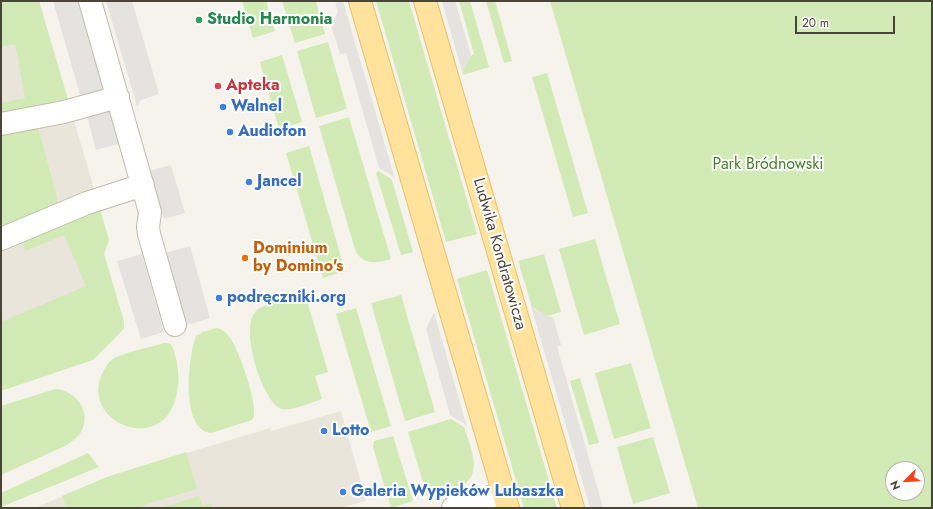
<!DOCTYPE html>
<html>
<head>
<meta charset="utf-8">
<style>
	body { margin:0 }
	#map { position:relative; width:933px; height:509px; overflow:hidden; background:#f6f3ec; font-family:Jost,sans-serif }
	canvas { display:block }
	.frame { position:absolute; inset:0; border:2px solid #4b4439; pointer-events:none }
	.north { position:absolute; left:885px; top:461px; width:40px; height:40px; box-sizing:border-box; background:#fff; border:1px solid #b7b4b0; border-radius:50%; rotate:246deg; font-size:11px; font-weight:700; line-height:16px; text-align:center; color:#4b4439 }
	.north::after { content:''; display:block; margin:auto; width:14px; height:18px; background:#fc3f1d; clip-path:polygon(50% 0,100% 100%,50% 72%,0 100%) }
	.scale { position:absolute; left:795px; top:16px; width:100px; height:18px; box-sizing:border-box; border:2px solid #4b4439; border-top:0; padding-left:5px; font-size:12px; line-height:14px; white-space:nowrap; color:#4b4439; -webkit-text-stroke:3px #fff; paint-order:stroke }
</style>
</head>
<body>
<div id="map">
<canvas width="933" height="509"></canvas>
<div class="frame"></div>
<div class="north">N</div>
<div class="scale">20 m</div>
</div>
<script>
const ctx = document.querySelector('canvas').getContext('2d');
ctx.lineJoin = 'round';
function fill(path, color) {
  ctx.fillStyle = color;
  ctx.fill(path, 'evenodd');
}
function trace(path, color, width, dash) {
  ctx.strokeStyle = color;
  ctx.lineWidth = width;
  ctx.lineCap = dash ? 'butt' : 'round';
  ctx.setLineDash(dash || []);
  ctx.stroke(path);
}
function drawText(font, color, halo, rows, align = 'center') {
  ctx.font = font + ' Jost,sans-serif';
  ctx.lineWidth = 4;
  ctx.setLineDash([]);
  ctx.textBaseline = 'middle';
  ctx.strokeStyle = halo;
  ctx.fillStyle = color;
  for (const [text, x, y, turn = 0] of rows) {
    ctx.save();
    ctx.translate(x, y);
    ctx.rotate((+turn || 0) * Math.PI / 180);
    ctx.textAlign = isNaN(turn) ? turn : align;
    if (halo) ctx.strokeText(text, 0, 0);
    ctx.fillText(text, 0, 0);
    ctx.restore();
  }
}
const residential = new Path2D(`
	M1 1H39L109 240 104 254 123 318 1 369Z
	M341 411 366 501 340 508H35L107 477 270 428 271 431Z`);
const green = new Path2D(`
	M1 1H39L69 103 1 116V103L25 98 15 44 1 47Z
	M242 1H266L275 31 253 38Z
	M282 1H316L325 34 295 43Z
	M376 1H409L477 234 446 242Z
	M459 1H470L489 67 463 75C463 68 468 57 474 54Z
	M486 1H495L512 61 504 63Z
	M550 1H932V508H698ZM893 469H917V493H893Z
	M328 42 347 109 316 118 297 51Z
	M282 55 302 122 279 129 260 62Z
	M547 73 588 213 573 217 532 77Z
	M349 117 391 259C376 263 363 266 355 250L319 126Z
	M38 127 57 198V206L1 228V134Z
	M309 146 345 271 323 278 286 153Z
	M378 171 390 178 392 180 413 252 401 255 376 173Z
	M99 206 109 240 104 254 124 322V328L121 332 93 360 1 391V322L86 286 64 235 25 251 24 247 23 239Z
	M595 239 620 324 584 335 559 249Z
	M544 254 561 312 547 316 532 307 518 261Z
	M487 270 557 508H524L457 279Z
	M305 294 328 372 315 376 322 399C313 402 289 412 281 409 261 400 239 326 256 311 266 302 292 298 305 294Z
	M401 295 435 412 405 421 371 303Z
	M356 308 391 426 371 432 336 314Z
	M216 328C223 329 227 333 231 339 239 351 256 400 254 414 254 418 253 420 249 421L211 433C180 430 188 356 196 336L203 332Z
	M165 343 171 344C179 361 181 383 175 401 158 453 83 423 101 376 104 370 107 363 113 359 122 353 154 346 165 343Z
	M631 363 651 428 614 439 595 373Z
	M580 378 599 443 589 445 570 381Z
	M55 389C77 391 92 412 81 432 78 437 72 441 67 445L1 475V406Z
	M451 419 464 427C469 444 484 473 463 485 453 491 439 493 427 496L408 432Z
	M393 436 413 501 391 508 373 447 374 441Z
	M653 437 670 493 633 504 617 447Z
	M186 452 197 489 147 504 139 508H117L116 507 114 508H67L62 496 107 477Z
	M88 453 99 467 1 507V493Z
	M199 496 202 506 211 503 213 508H160Z`);
const parking = new Path2D(`
	M53 1H80L107 91 81 98Z
	M106 1H132L156 83 159 94 141 100 139 103 137 107 139 113Z
	M343 1 395 179 390 174 379 168 346 53 340 54 331 25 338 12 335 3Z
	M442 1H455L471 55 464 69 463 75Z
	M111 105 122 143 96 150 86 112Z
	M171 165 185 213 164 219 149 171Z
	M190 246 210 318 187 325 166 253Z
	M142 254 164 332 141 339 117 261Z
	M530 303 532 307 536 310 550 317H553L561 345 557 347 603 508H590Z
	M434 312 467 427 465 424 450 415 426 329Z`);
const minor = new Path2D(`
	M90 1 150 212 148 227 149 234 175 325
	M1 124 64 112 118 97
	M1 239 87 203 143 185
	M453 508 503 493`);
const major = new Path2D(`
	M360 1 508 508
	M425 1 573 508`);
const markers = [
	[199,20,4,"#2e9e5b"],
	[218,86,4,"#e0444e"],
	[223,107,4,"#3f7fe0"],
	[230,132,4,"#3f7fe0"],
	[249,182,4,"#3f7fe0"],
	[245,258,4,"#e8710a"],
	[219,298,4,"#3f7fe0"],
	[324,431,4,"#3f7fe0"],
	[343,492,4,"#3f7fe0"]
];
const leisureNames = [
	["Studio Harmonia",207,20]
];
const healthNames = [
	["Apteka",226,86]
];
const shopNames = [
	["Walnel",231,107],
	["Audiofon",238,132],
	["Jancel",257,182],
	["podręczniki.org",227,298],
	["Lotto",332,431],
	["Galeria Wypieków Lubaszka",351,492]
];
const parkNames = [
	["Park Bródnowski",768,165]
];
const foodNames = [
	["Dominium",253,249],
	["by Domino's",253,267]
];
const streetNames = [
	["Ludwika Kondratowicza",499,254,74]
];
fill(residential, '#eae5da');
fill(green, '#d2eab5');
fill(parking, '#e5e3e0');
trace(minor, '#c2bbae', 24);
trace(major, '#e6c16a', 24);
trace(minor, '#fff', 22);
trace(major, '#ffe39c', 22);
for (const [x, y, r, color] of markers) {
  const dot = new Path2D();
  dot.arc(x, y, r, 0, 2 * Math.PI);
  ctx.fillStyle = color;
  ctx.fill(dot);
  trace(dot, '#fff', 1.5);
}
drawText('bold 16px', '#27864d', '#fff', leisureNames, 'left');
drawText('bold 16px', '#be3a42', '#fff', healthNames, 'left');
drawText('bold 16px', '#366cbe', '#fff', shopNames, 'left');
drawText('16px', '#4a7f2a', '#fff', parkNames);
drawText('bold 16px', '#c56008', '#fff', foodNames, 'left');
drawText('16px', '#4b4439', '#fff', streetNames);
</script>
</body>
</html>
